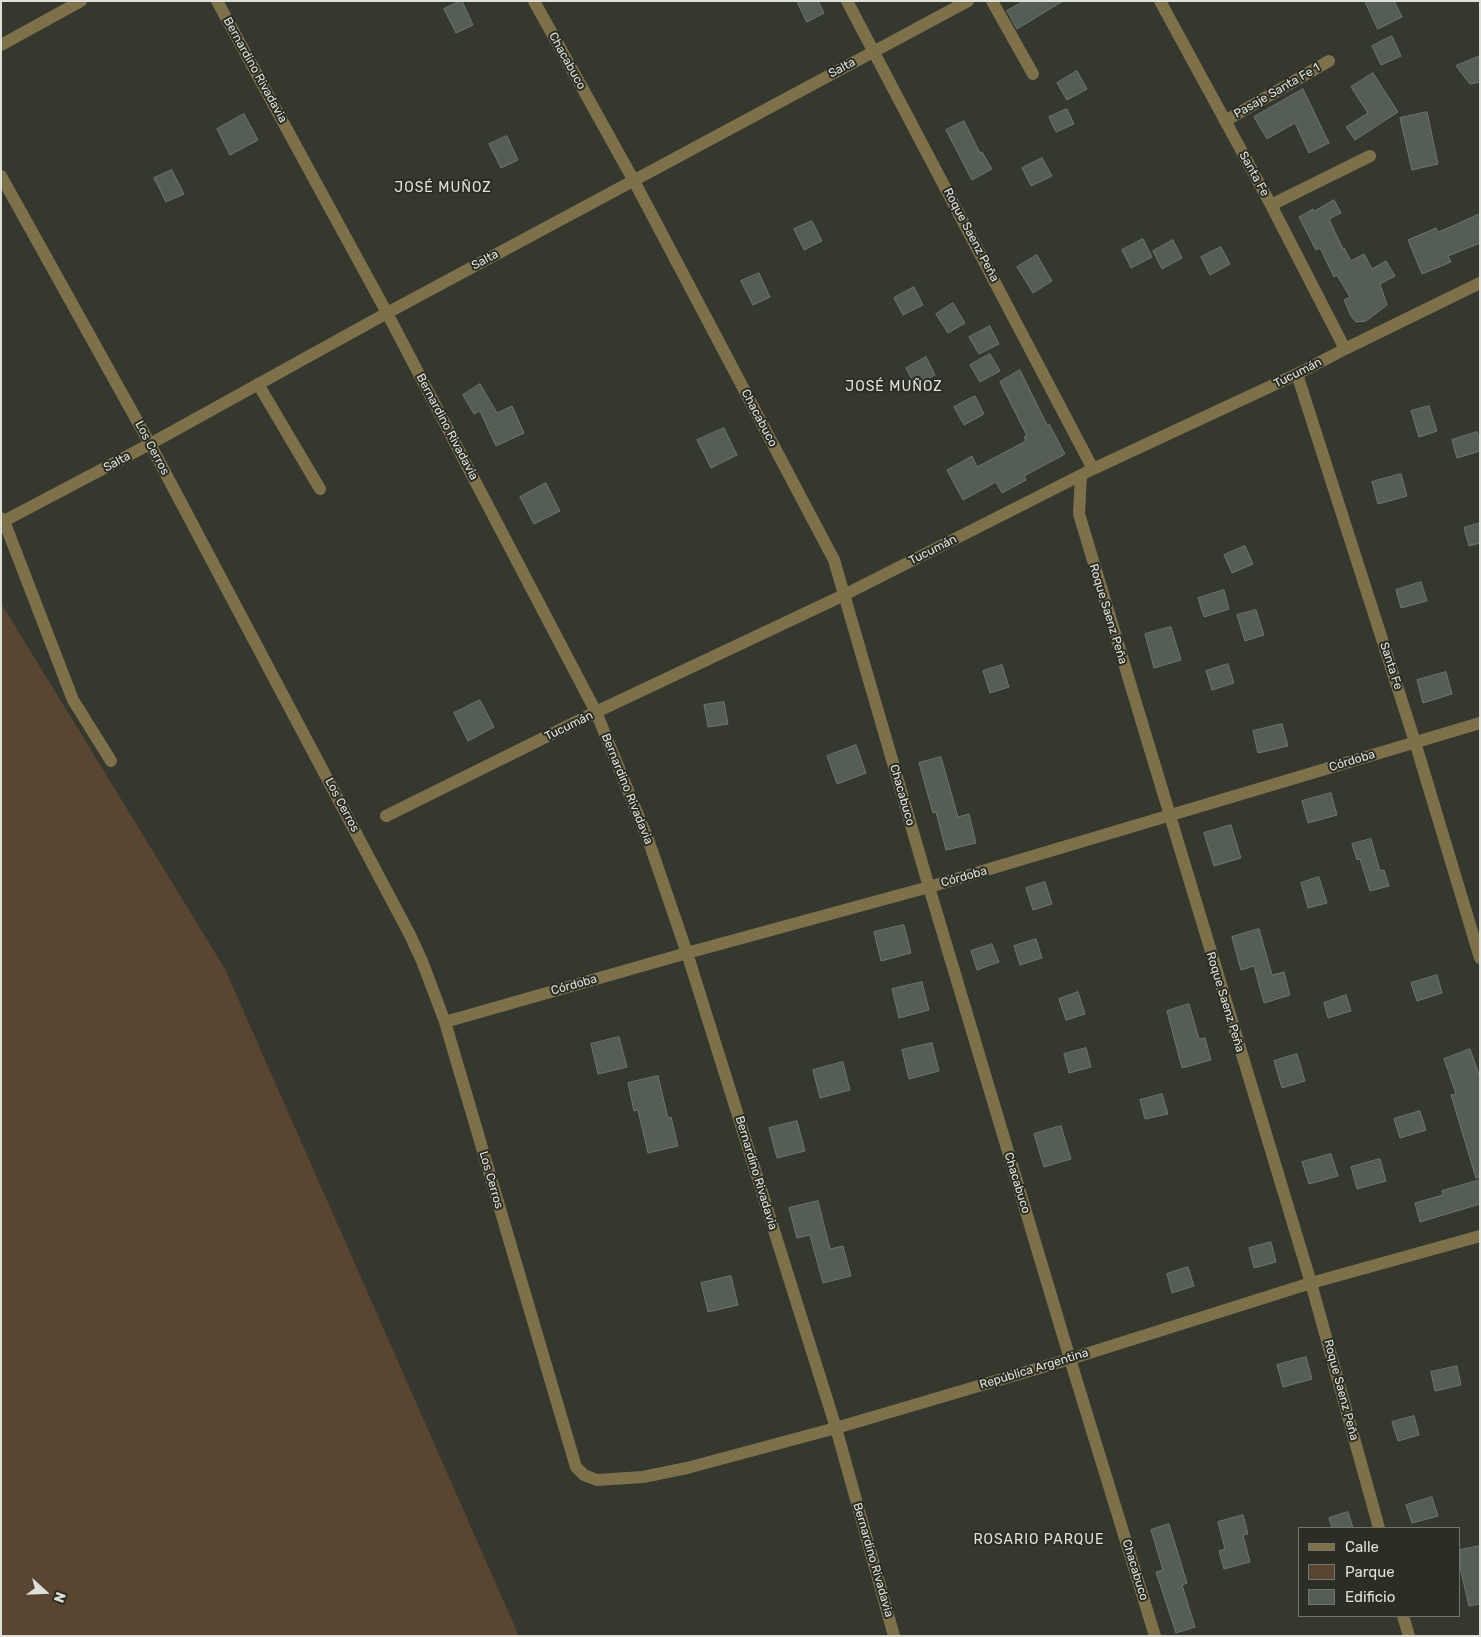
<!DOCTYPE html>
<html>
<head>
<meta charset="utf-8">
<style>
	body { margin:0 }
	#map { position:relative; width:1481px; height:1637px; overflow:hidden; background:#35382e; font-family:Rubik,sans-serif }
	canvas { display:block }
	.frame { position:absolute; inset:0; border:2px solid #dee0da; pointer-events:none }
	.legend { position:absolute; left:1298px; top:1527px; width:162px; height:90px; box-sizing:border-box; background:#2b2e24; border:1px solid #73756d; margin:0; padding:6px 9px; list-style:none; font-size:15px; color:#dee0da }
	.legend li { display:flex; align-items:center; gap:10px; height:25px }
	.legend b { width:25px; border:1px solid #73756d }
	.north { position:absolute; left:20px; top:1567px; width:50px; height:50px; -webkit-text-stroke:4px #2b2e24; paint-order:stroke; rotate:110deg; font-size:14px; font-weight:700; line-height:20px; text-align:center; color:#dee0da }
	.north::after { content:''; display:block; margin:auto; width:18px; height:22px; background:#dee0da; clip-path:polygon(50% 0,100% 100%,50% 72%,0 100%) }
</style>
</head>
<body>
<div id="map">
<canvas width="1481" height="1637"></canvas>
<div class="frame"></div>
<ul class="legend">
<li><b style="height:6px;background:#7e714a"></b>Calle</li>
<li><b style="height:14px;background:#5a4530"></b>Parque</li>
<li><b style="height:14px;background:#555e56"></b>Edificio</li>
</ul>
<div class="north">N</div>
</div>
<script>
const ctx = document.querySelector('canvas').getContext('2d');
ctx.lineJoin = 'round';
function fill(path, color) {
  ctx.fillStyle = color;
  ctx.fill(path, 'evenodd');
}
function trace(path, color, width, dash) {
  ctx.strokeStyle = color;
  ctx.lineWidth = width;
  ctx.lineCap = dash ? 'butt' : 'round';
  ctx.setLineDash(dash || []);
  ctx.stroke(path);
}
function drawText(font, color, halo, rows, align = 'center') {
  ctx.font = font + ' Rubik,sans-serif';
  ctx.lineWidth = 4;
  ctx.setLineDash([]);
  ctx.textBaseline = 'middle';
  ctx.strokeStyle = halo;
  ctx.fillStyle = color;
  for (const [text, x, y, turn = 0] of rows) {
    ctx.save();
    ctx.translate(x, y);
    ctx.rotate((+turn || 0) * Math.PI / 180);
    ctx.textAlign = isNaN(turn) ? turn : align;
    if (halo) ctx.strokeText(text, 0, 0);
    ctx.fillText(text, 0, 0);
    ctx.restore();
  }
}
const green = new Path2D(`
	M1 603 225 969 519 1636H1Z`);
const building = new Path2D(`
	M460 1H462L473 25 456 33 444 9Z
	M797 1H818L824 13 807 22Z
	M1024 1H1063L1017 29 1007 11Z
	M1365 1H1394L1402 17 1378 29Z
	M1392 36 1401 56 1381 65 1372 46Z
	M1480 56V82L1470 84 1456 66Z
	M1077 71 1087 89 1067 100 1057 83Z
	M1373 73 1398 112 1355 140 1346 127 1368 113 1351 87Z
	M1303 89 1329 143 1309 153 1295 123 1267 139 1254 117Z
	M1067 109 1074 124 1056 132 1049 117Z
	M1427 112 1438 164 1412 170 1400 118Z
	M244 114 258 140 230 155 217 129Z
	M964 121 980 153 982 152 992 169 972 180 946 130Z
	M507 136 518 160 501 168 489 144Z
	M1042 158 1052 176 1031 186 1022 168Z
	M172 170 184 194 166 202 154 178Z
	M1334 200 1341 213 1329 219 1343 249 1344 248 1351 261 1364 254 1372 269 1386 261 1395 276 1380 284 1387 305 1366 321 1356 322 1351 316 1344 300 1350 297 1337 275 1334 277 1320 248 1316 250 1299 217 1313 209 1314 211Z
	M1480 214V243L1448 256 1451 262 1422 274 1408 240 1436 228 1438 232Z
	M812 221 822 241 804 250 794 229Z
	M1143 239 1152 257 1131 268 1122 250Z
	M1173 240 1182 258 1162 269 1153 251Z
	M1221 247 1230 264 1210 275 1201 257Z
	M1037 255 1052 281 1033 293 1017 267Z
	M759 273 770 297 753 305 741 281Z
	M914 287 923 305 903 315 894 298Z
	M953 303 965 323 948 333 936 314Z
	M990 326 999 344 979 354 969 337Z
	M990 354 1000 371 980 382 970 365Z
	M926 357 935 375 915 386 906 368Z
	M1020 370 1047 425 1049 424 1065 454 1024 476 1026 480 1002 493 996 482 963 500 947 470 972 456 977 467 1026 441 1024 437 1027 436 1000 382Z
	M480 384 497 413 512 406 524 433 496 446 480 411 474 414 463 395Z
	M975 396 984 414 964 425 954 407Z
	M1429 406 1437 431 1419 437 1411 411Z
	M724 428 737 455 711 468 697 440Z
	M1477 432 1480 440V451L1457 458 1452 440Z
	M1401 474 1407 496 1378 504 1372 482Z
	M546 483 560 511 534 524 520 497Z
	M1480 523V543L1469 546 1464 528Z
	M1245 546 1253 564 1232 573 1224 555Z
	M1421 582 1427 601 1401 608 1396 590Z
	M1224 590 1229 609 1204 617 1198 598Z
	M1256 610 1264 635 1245 641 1237 615Z
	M1171 627 1181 660 1154 668 1145 634Z
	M1228 664 1234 683 1212 690 1206 671Z
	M1002 665 1009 687 990 693 983 671Z
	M1446 672 1452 694 1423 703 1417 680Z
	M480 700 494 727 468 741 454 713Z
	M724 702 728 724 708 727 704 705Z
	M1282 724 1288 746 1258 753 1253 731Z
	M856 745 866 773 837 784 827 756Z
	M941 757 958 817 969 814 976 843 946 850 936 812 933 813 919 763Z
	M1331 793 1337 815 1308 823 1302 801Z
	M1231 825 1241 858 1214 866 1204 833Z
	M1371 839 1380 871 1384 870 1389 886 1370 891 1360 859 1357 860 1352 844Z
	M1319 877 1327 903 1308 908 1301 883Z
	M1045 882 1052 904 1033 910 1026 888Z
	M904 925 911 953 881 961 874 932Z
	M1259 929 1272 975 1284 972 1290 995 1264 1003 1254 966 1241 970 1232 937Z
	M1036 939 1042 958 1020 965 1014 946Z
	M992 944 999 962 977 970 971 951Z
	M1437 975 1442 993 1417 1001 1411 983Z
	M922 982 929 1010 899 1018 892 989Z
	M1078 992 1085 1014 1066 1020 1059 999Z
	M1346 995 1351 1011 1328 1018 1324 1003Z
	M1189 1004 1199 1039 1205 1038 1211 1060 1182 1068 1167 1011Z
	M619 1037 627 1067 598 1074 591 1044Z
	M932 1043 939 1071 909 1079 902 1050Z
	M1086 1048 1091 1067 1069 1073 1064 1054Z
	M1470 1049 1480 1077V1177L1476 1178 1451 1095 1456 1094 1444 1059Z
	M1297 1054 1305 1081 1282 1088 1274 1061Z
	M843 1062 850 1090 820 1098 813 1070Z
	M658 1076 668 1118 671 1117 678 1146 648 1153 638 1110 634 1111 628 1083Z
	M1162 1094 1168 1114 1145 1119 1140 1100Z
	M1420 1111 1426 1130 1400 1138 1394 1119Z
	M797 1121 805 1151 777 1158 769 1128Z
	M1061 1126 1071 1159 1044 1167 1034 1134Z
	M1331 1154 1338 1176 1309 1184 1302 1162Z
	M1380 1159 1386 1181 1357 1189 1351 1167Z
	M1480 1180V1204L1420 1222 1415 1203 1443 1195 1442 1191Z
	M818 1201 830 1249 843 1246 851 1276 823 1283 810 1235 797 1238 789 1208Z
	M1271 1242 1276 1262 1254 1268 1249 1248Z
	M1188 1267 1194 1286 1172 1293 1167 1274Z
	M731 1276 738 1305 708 1312 701 1283Z
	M1306 1357 1312 1379 1283 1387 1277 1365Z
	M1457 1366 1461 1385 1435 1391 1431 1372Z
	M1414 1416 1419 1435 1398 1441 1392 1422Z
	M1432 1497 1438 1516 1412 1523 1406 1505Z
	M1348 1512 1353 1528H1332L1329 1518Z
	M1243 1515 1248 1534 1243 1535 1250 1562 1224 1569 1219 1551 1225 1549 1218 1522Z
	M1169 1524 1187 1583 1182 1585 1195 1627 1176 1633 1156 1572 1163 1570 1151 1530Z
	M1480 1546V1604L1469 1606 1460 1567V1550Z`);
const minor = new Path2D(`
	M217 1 387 313 596 712 649 842 687 953 836 1428 894 1636
	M534 1 634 181 834 560 929 887 1070 1359 1155 1636
	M847 1 1093 469
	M992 1 1033 74
	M1160 1 1271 205 1345 349
	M1 45 81 1
	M1225 121 1329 61
	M1 176 150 444 410 935 422 961 445 1022 576 1467 584 1475 597 1480 643 1477 687 1468 836 1428 1070 1359 1311 1283 1480 1236
	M1271 205 1370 156
	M1297 374 1415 742 1480 958
	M258 384 320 489
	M1081 475 1079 514 1311 1283 1379 1528
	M1 518 4 521 73 700 111 761
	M4 521 150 444 387 313 968 1
	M386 816 596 712 844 595 1093 469 1297 374 1345 349 1480 283
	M445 1022 687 953 929 887 1480 723
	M1403 1616 1409 1636`);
const streetNames = [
	["Chacabuco",567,61,61],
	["Salta",842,68,-28],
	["Bernardino Rivadavia",255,70,61],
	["Pasaje Santa Fe 1",1277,91,-30],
	["Santa Fe",1254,174,61],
	["Roque Saenz Peña",971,235,62],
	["Salta",485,260,-28],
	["Tucumán",1298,373,-27],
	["Chacabuco",759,418,62],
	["Bernardino Rivadavia",447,427,62],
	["Los Cerros",152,448,62],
	["Salta",117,462,-28],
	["Tucumán",933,550,-27],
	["Roque Saenz Peña",1108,614,73],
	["Santa Fe",1391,666,72],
	["Tucumán",569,726,-26],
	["Córdoba",1352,761,-17],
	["Bernardino Rivadavia",627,789,68],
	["Chacabuco",902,795,74],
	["Los Cerros",342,805,62],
	["Córdoba",964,877,-16],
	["Córdoba",574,985,-16],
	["Roque Saenz Peña",1225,1002,73],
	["Bernardino Rivadavia",756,1173,73],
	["Los Cerros",491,1180,74],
	["Chacabuco",1017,1183,73],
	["República Argentina",1034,1369,-17],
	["Roque Saenz Peña",1341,1390,75],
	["Bernardino Rivadavia",873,1560,74],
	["Chacabuco",1135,1570,73]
];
const neighbourhoodNames = [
	["JOSÉ MUÑOZ",443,188],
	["JOSÉ MUÑOZ",894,387],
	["ROSARIO PARQUE",1039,1540]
];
fill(green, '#5a4530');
fill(building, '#555e56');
trace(building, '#6d776e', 1);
trace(minor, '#7e714a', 12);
drawText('12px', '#dee0da', '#2b2e24', streetNames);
ctx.letterSpacing = '1px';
drawText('14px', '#dee0da', '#2b2e24', neighbourhoodNames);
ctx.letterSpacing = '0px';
</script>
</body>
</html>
